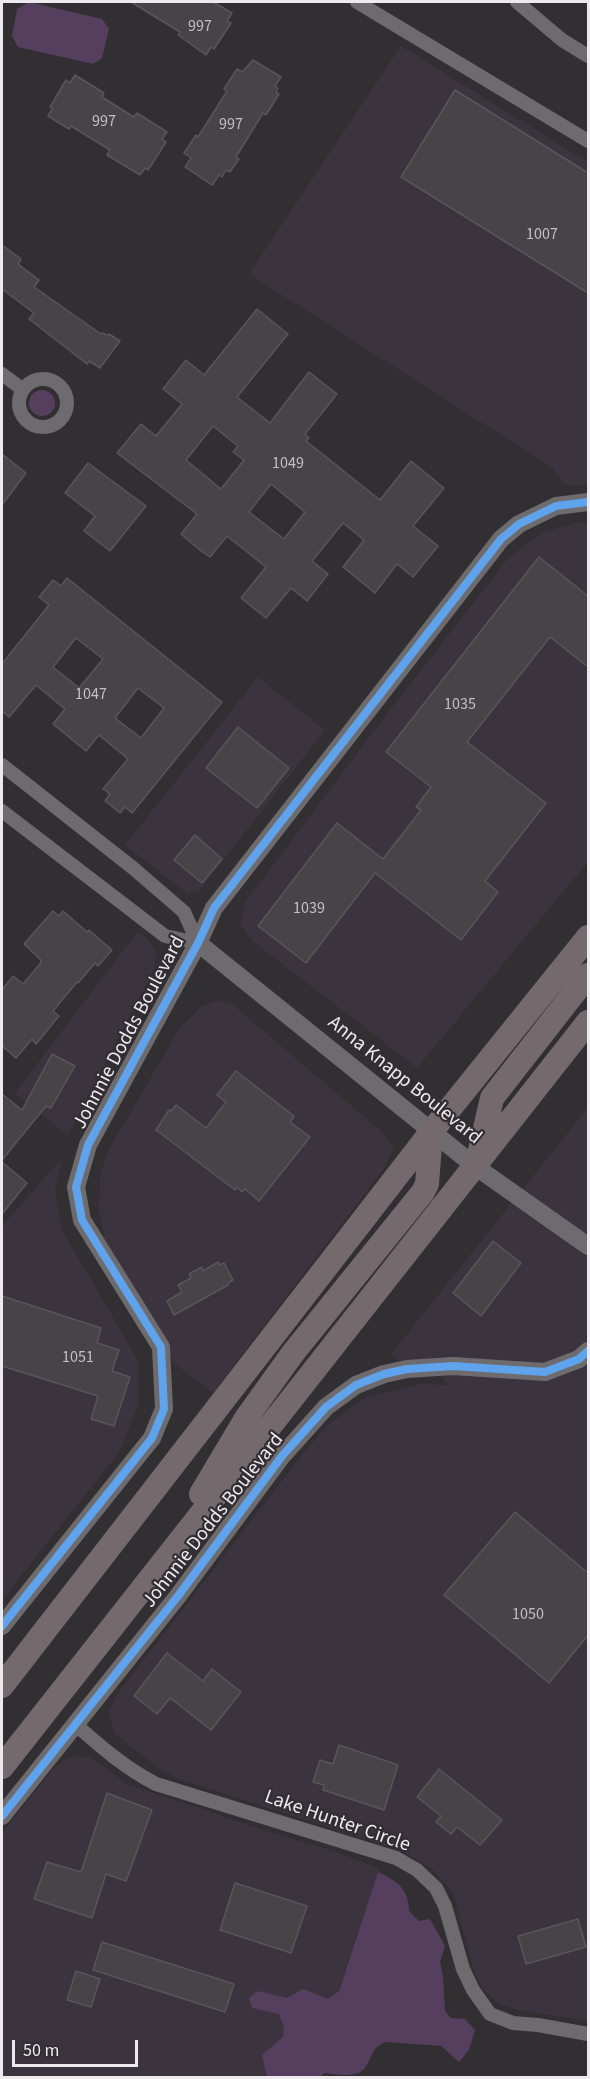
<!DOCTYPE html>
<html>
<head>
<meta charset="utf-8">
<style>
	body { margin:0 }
	#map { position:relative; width:590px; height:2079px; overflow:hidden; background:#312f32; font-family:"Source Sans 3",sans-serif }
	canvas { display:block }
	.frame { position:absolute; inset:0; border:3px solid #edeaee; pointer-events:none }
	.scale { position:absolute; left:12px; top:2040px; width:126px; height:27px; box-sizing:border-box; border:3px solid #edeaee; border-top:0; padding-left:8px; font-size:18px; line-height:21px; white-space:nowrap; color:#edeaee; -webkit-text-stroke:4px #322e33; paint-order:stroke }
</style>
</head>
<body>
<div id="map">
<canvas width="590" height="2079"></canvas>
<div class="frame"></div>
<div class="scale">50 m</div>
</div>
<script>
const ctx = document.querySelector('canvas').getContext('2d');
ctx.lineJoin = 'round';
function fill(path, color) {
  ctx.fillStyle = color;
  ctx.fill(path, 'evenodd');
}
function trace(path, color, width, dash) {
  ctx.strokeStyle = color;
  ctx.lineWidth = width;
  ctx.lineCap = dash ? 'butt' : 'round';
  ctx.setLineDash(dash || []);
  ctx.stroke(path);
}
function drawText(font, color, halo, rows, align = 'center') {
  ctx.font = font + ' "Source Sans 3",sans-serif';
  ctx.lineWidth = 4.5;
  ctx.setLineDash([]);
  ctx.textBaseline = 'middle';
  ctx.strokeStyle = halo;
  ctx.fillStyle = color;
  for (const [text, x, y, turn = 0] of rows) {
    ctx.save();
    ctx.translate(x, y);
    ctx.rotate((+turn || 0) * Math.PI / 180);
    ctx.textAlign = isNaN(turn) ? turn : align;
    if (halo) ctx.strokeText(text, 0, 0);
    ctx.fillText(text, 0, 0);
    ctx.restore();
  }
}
const built = new Path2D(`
	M401 46 588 162V485H565L551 467 249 274Z
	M578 522 588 523V862L417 1068 250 939 240 924 246 901 373 732 509 557 542 533Z
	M258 677 325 730 199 891 188 894 125 845Z
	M138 931 150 941 157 954 154 969 68 1135 14 1094Z
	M217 1000 232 1004 381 1131 394 1147 385 1167 213 1393 172 1362 155 1323 104 1239 99 1211 100 1174 110 1147 180 1028 200 1007Z
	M588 1107V2021L517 2010 500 2004 483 1989 474 1972 453 1892 433 1870 402 1851 178 1779 157 1767 116 1735 108 1712 121 1689 304 1452 331 1422 367 1397 420 1384 449 1385 430 1367 407 1369 391 1354Z
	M62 1158 55 1191 62 1230 138 1360V1405L120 1451 2 1600V1226Z
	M75 1756 89 1757 129 1785 206 1810 247 1825 330 1850 379 1868 328 2022 322 2077 2 2078V1833L53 1769 62 1761Z`);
const green = new Path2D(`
	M29 2 102 19 109 29 102 58 93 64 18 47 12 36 17 9Z
	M29 403a13 13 0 1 1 26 0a13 13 0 1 1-26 0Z
	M378 1872C396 1880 409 1889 409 1911L419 1921 430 1919 445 1946 440 1962 443 1977 445 2011 451 2018 465 2019 475 2030 469 2050 459 2062 441 2046 385 2042C370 2049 373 2057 365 2068 356 2079 335 2074 324 2073L320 2077H267L262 2055 283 2037 284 2027 279 2014 252 2008 249 1998 258 1991 287 1998 303 1989 328 1999 339 1991Z`);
const building = new Path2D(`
	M131 2H213L232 13 227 21 231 23 214 49 211 47 206 55 178 35 180 32Z
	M253 60 281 77 275 86 278 88 276 92 279 94 266 115 263 113 236 157 239 159 230 172 226 170 222 177 219 175 212 185 185 167 191 158 184 153 196 135 198 137 227 91 224 89 237 69 242 72Z
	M75 75 104 93 102 97 134 117 137 113 167 132 162 139 166 142 148 170 145 168 140 175 107 155 110 150 71 126 69 129 48 116 53 108 50 107 66 80 70 83Z
	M455 90 588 173V293L401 177Z
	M2 245 21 259 18 264 39 280 34 287 101 334 103 333 108 336 109 334 120 341 100 368 89 361 87 364 29 319 34 313 2 289Z
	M257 309 288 334 237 397 270 423 309 372 337 394 305 434 309 438 306 441 380 500 411 461 444 488 413 526 438 546 413 577 397 564 375 593 343 567 364 540 343 523 312 561 328 574 307 601 291 588 266 618 241 598 266 567 227 536 210 557 201 551 181 534 197 514 117 453 141 424 156 436 182 404 163 389 186 360 204 375ZM213 426 238 446 233 452 244 460 221 489 186 460ZM271 484 305 512 284 539 249 512Z
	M2 454 26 473 2 505Z
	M88 463 146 506 110 551 84 531 95 516 65 493Z
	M539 557 588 596V667L550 637 467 742 546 803 485 881 498 892 461 940 375 873 306 963 258 926 337 823 383 859 421 810 416 807 431 787 386 752Z
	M67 578 222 702 132 813 125 807 120 813 105 801 110 794 103 789 128 759 99 735 86 751 53 724 65 709 36 685 9 717 2 711V664L49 605 39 597 53 580 61 586ZM76 638 103 659 79 688 53 667ZM138 688 164 708 141 738 115 718Z
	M238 727 289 768 257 808 206 768Z
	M195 835 222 859 202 883 174 860Z
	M53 911 59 916 63 911 87 932 89 930 112 950 98 966 95 963 78 983 77 982 53 1011 59 1016 36 1044 32 1039 16 1058 2 1046V990L13 976 23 984 40 964 41 960 24 944Z
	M52 1054 75 1066 51 1108 46 1106 2 1160V1094L22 1110Z
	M236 1071 294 1116 290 1122 310 1137 259 1201 245 1189 242 1192 237 1187 235 1190 156 1130 169 1110 171 1111 176 1105 206 1128 226 1102 217 1095Z
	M2 1162 27 1183 2 1214Z
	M493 1241 521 1263 481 1316 453 1293Z
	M218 1262 220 1265 224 1263 233 1280 228 1283V1285L174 1315 167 1301 182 1292 178 1285 191 1278 189 1274 202 1267 203 1271Z
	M2 1296 101 1328 97 1343 119 1350 112 1371 130 1377 114 1426 91 1419 98 1396 2 1366Z
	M515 1512 588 1573V1635L549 1683 444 1595Z
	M167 1653 203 1681 212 1669 241 1692 211 1730 170 1698 157 1714 134 1696Z
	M339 1745 398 1765 384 1810 323 1790 324 1785 313 1782 320 1760 333 1764Z
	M439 1769 502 1820 480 1845 457 1827 451 1834 436 1822 441 1816 417 1797Z
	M107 1793 152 1810 126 1881 106 1874 92 1918 34 1899 47 1862 81 1872Z
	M235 1883 307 1906 291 1953 220 1930Z
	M578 1919 586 1947 526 1964 518 1936Z
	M102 1942 234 1984 225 2012 93 1970Z
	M76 1971 100 1979 91 2007 67 2000Z`);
const street = new Path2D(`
	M357 2 588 141
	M517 2 562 40 588 56
	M2 374 22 389
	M19 403a24 24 0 1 1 48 0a24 24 0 1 1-48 0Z
	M2 765 133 868 184 912 198 943
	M2 811 165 936 198 943
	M75 1724C101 1747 125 1768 156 1784L396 1858 417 1870 436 1888 445 1906 463 1969 473 1990 490 2014 513 2023 538 2025 588 2034`);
const secondary = new Path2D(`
	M198 943 476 1167 588 1246
	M2 1626 152 1438 164 1409 161 1347 82 1220 76 1187 88 1145 198 943 214 908 501 539 519 524 556 506 588 502
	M2 1816 178 1596 282 1456 326 1407 356 1385 384 1374 407 1369 453 1366 545 1372 579 1359 588 1351`);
const highway = new Path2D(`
	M478 1159 492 1098 588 975
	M201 1494 247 1417 293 1353 423 1192 427 1184 431 1132
	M2 1686 431 1132 588 937
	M2 1767 588 1022`);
const cycleway = new Path2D(`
	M2 1626 152 1438 164 1409 161 1347 82 1220 76 1187 88 1145 198 943 214 908 501 539 519 524 556 506 588 502
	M2 1816 178 1596 282 1456 326 1407 356 1385 384 1374 407 1369 453 1366 545 1372 579 1359 588 1351`);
const numberNames = [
	["997",200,27],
	["997",104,122],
	["997",231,125],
	["1007",542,235],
	["1049",288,464],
	["1047",91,695],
	["1035",460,705],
	["1039",309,909],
	["1051",78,1358],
	["1050",528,1615]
];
const streetNames = [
	["Johnnie Dodds Boulevard",130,1033,-62],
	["Anna Knapp Boulevard",404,1081,39],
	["Johnnie Dodds Boulevard",214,1521,-52],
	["Lake Hunter Circle",337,1822,19]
];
fill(built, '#3b333d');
fill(green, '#563e5e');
fill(building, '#464447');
trace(building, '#58565a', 1.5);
trace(street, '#6d6b6e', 14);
trace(secondary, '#6d6b6e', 18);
trace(highway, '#74696c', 24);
trace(cycleway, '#60a3ed', 8);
drawText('16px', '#c3c0c4', null, numberNames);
drawText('20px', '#edeaee', '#322e33', streetNames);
</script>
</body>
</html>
